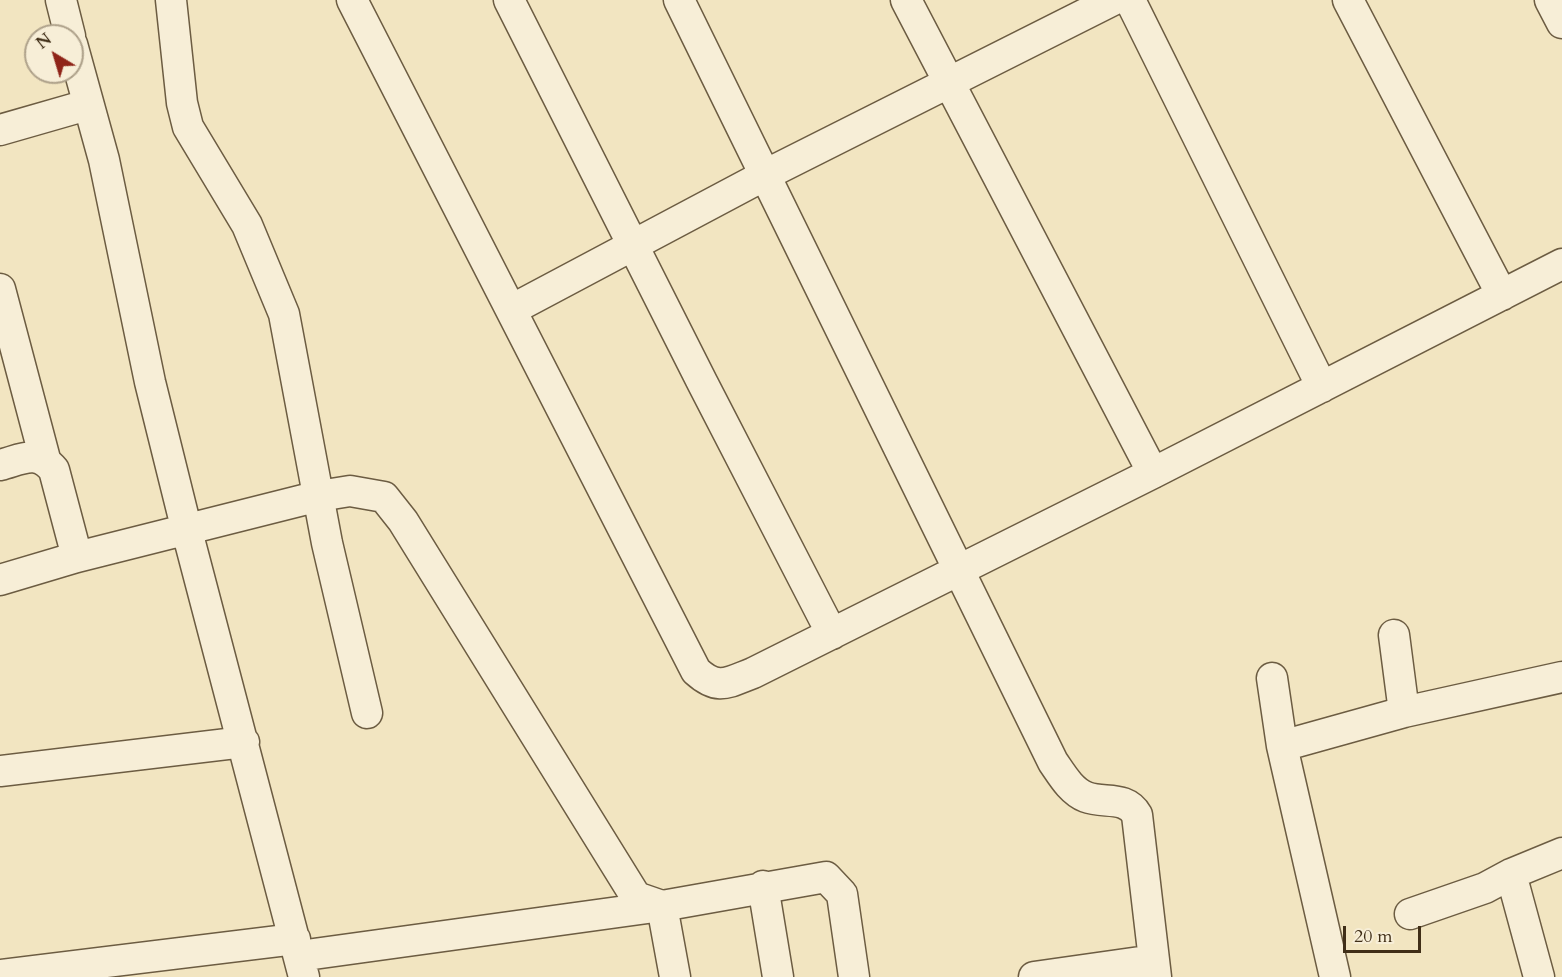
<!DOCTYPE html>
<html>
<head>
<meta charset="utf-8">
<style>
	body { margin:0 }
	#map { position:relative; width:1562px; height:977px; overflow:hidden; background:#f2e5c1; font-family:Cardo,serif }
	canvas { display:block }
	.north { position:absolute; left:24px; top:24px; width:60px; height:60px; box-sizing:border-box; background:#f7eed7; border:2px solid #aea18a; border-radius:50%; rotate:322deg; font-size:16px; font-weight:700; line-height:24px; text-align:center; color:#402e17 }
	.north::after { content:''; display:block; margin:auto; width:21px; height:27px; background:#8f2418; clip-path:polygon(50% 0,100% 100%,50% 72%,0 100%) }
	.scale { position:absolute; left:1343px; top:926px; width:78px; height:27px; box-sizing:border-box; border:3px solid #402e17; border-top:0; padding-left:8px; font-size:18px; line-height:21px; white-space:nowrap; color:#402e17; -webkit-text-stroke:4px #f7eed7; paint-order:stroke }
</style>
</head>
<body>
<div id="map">
<canvas width="1562" height="977"></canvas>
<div class="north">N</div>
<div class="scale">20 m</div>
</div>
<script>
const ctx = document.querySelector('canvas').getContext('2d');
ctx.lineJoin = 'round';
function trace(path, color, width, dash) {
  ctx.strokeStyle = color;
  ctx.lineWidth = width;
  ctx.lineCap = dash ? 'butt' : 'round';
  ctx.setLineDash(dash || []);
  ctx.stroke(path);
}
const minor = new Path2D(`
	M61 0 70 36
	M171 0 182 103 188 127 247 225 284 314 327 543 367 713
	M352 0 696 671C718 691 727 683 753 673L1153 473 1562 264
	M509 0 702 382 832 634
	M679 0 1053 762C1062 775 1071 791 1086 797 1104 804 1126 795 1137 815L1156 977
	M906 0 1153 473
	M1130 0 1322 387
	M1348 0 1502 295
	M1550 0 1562 23
	M72 44 104 160 150 382 187 531 304 977
	M0 130 87 105
	M0 289 45 459
	M511 310 767 174 1113 0
	M0 465C23 459 37 449 54 470L77 557
	M0 580 77 557 319 496 350 491 384 497 403 521 636 897 662 906 675 977
	M1272 678 1282 746 1335 977
	M1404 712 1562 677
	M1282 746 1404 712 1394 635
	M0 771 244 742
	M1511 874 1539 977
	M763 886 778 977
	M1410 914 1485 888 1511 874 1562 853
	M299 956 662 906 826 877 842 894 854 977
	M0 975 295 939
	M1034 977 1154 960`);
trace(minor, '#6c5c42', 33);
trace(minor, '#f7eed7', 30);
</script>
</body>
</html>
